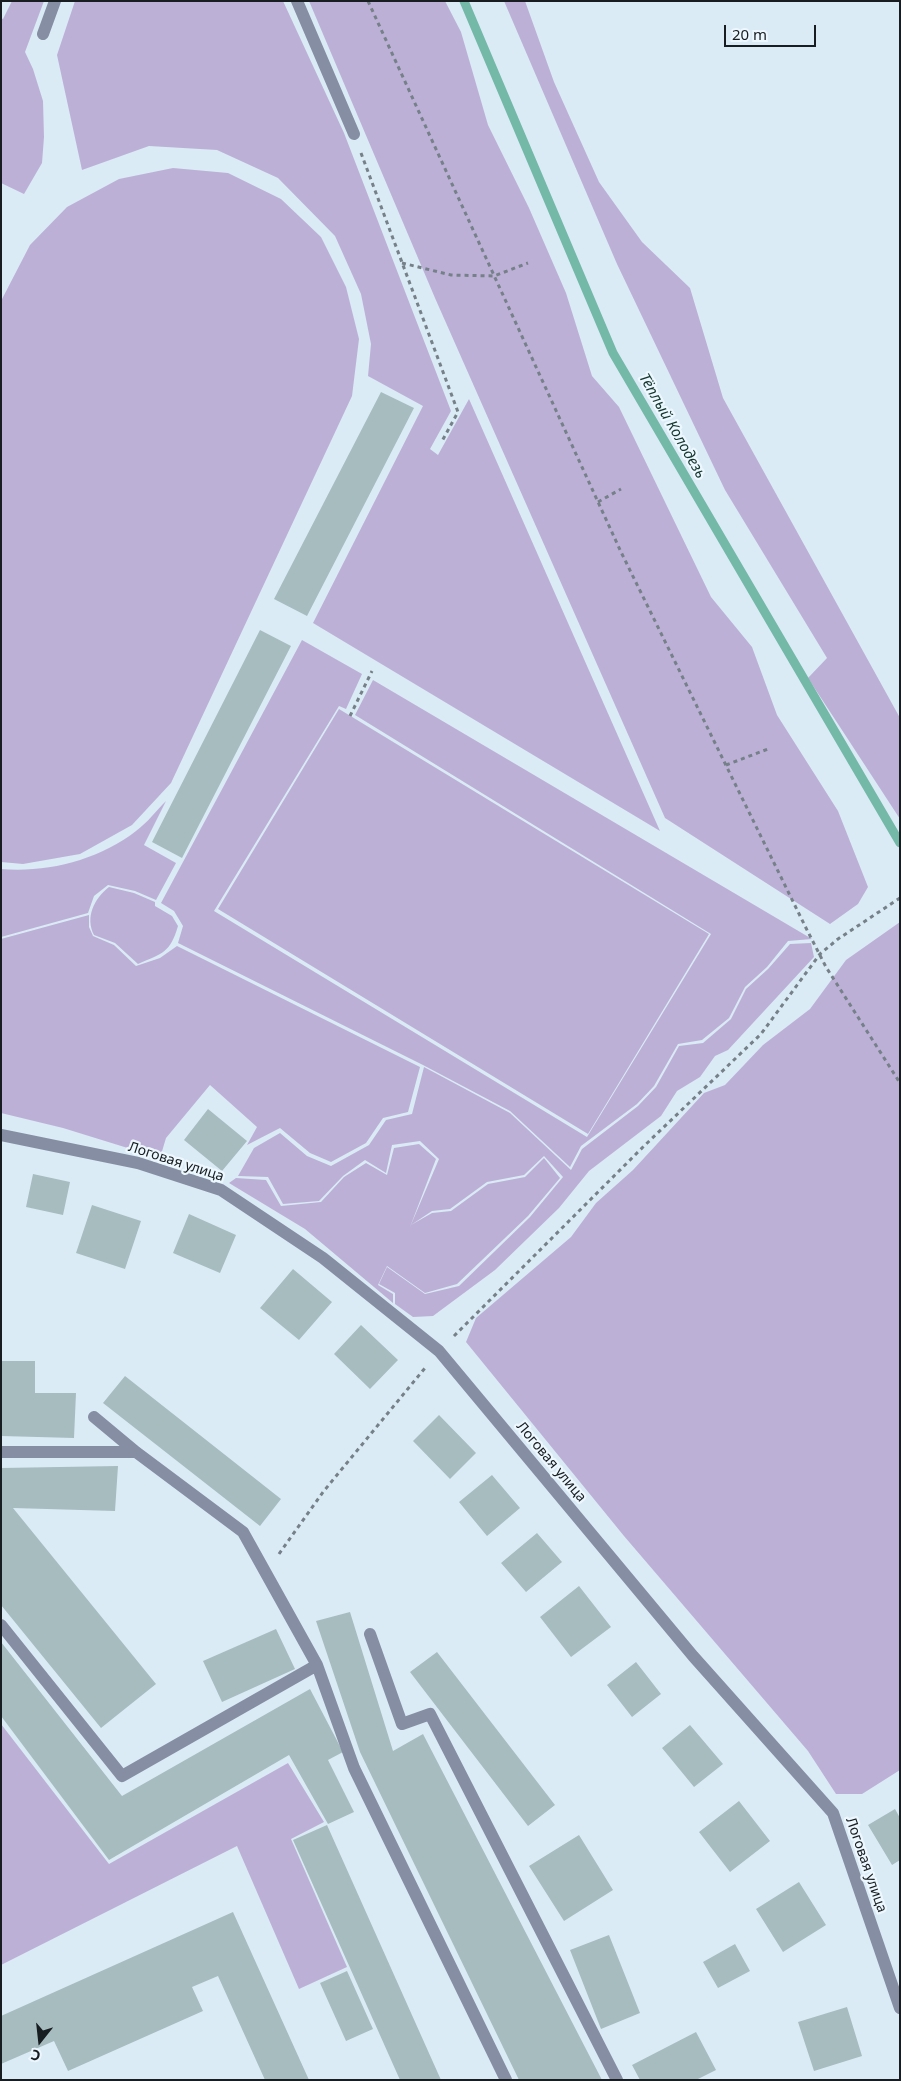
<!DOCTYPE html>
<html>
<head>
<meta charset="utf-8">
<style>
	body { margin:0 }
	#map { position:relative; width:901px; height:2081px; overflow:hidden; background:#daebf6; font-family:"Noto Sans",sans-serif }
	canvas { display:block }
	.frame { position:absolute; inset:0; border:2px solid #171d21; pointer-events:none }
	.north { position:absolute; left:15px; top:2016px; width:50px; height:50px; -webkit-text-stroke:4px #edf7fe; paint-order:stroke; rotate:196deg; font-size:14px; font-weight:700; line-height:20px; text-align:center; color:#171d21 }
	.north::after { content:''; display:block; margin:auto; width:18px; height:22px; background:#171d21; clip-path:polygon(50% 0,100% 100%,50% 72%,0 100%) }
	.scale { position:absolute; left:724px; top:25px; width:92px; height:22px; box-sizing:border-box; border:2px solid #171d21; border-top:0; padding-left:6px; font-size:15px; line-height:18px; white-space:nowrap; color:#171d21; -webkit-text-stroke:4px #edf7fe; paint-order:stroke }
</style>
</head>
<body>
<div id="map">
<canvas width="901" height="2081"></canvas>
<div class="frame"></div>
<div class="north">С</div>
<div class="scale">20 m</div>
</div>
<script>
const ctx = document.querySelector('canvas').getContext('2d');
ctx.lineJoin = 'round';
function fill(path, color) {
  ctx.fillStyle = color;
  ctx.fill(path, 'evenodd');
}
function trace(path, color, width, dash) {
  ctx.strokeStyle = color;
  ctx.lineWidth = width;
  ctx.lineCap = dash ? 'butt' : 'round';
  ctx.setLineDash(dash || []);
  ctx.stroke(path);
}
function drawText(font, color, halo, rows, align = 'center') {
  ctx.font = font + ' "Noto Sans",sans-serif';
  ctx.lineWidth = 4.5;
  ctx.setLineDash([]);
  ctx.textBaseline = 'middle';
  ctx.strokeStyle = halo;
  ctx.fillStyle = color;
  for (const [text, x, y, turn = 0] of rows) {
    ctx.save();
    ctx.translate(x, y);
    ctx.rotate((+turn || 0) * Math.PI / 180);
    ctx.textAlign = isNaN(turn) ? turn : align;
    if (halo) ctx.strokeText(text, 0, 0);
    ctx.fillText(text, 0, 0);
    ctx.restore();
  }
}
const green = new Path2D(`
	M12 1H44L25 52 33 69 43 101 44 137 42 163 24 194 1 183V18L3 19Z
	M75 1H283L344 133 451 411 430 449 438 455 469 399 660 831 313 623 423 406 368 376 371 344 361 294 335 236 278 178 217 150 149 146 82 170 57 55Z
	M309 1H445L461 32 488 125 529 208 566 293 592 376 619 407 711 597 752 647 777 715 838 811 868 887 858 904 830 924 665 818 435 298Z
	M504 1H525L554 82 599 182 642 242 690 288 723 398 900 718V819L808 678 827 658 725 490 617 264Z
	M173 168 228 173 281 199 321 237 346 287 359 339 352 396 171 783 132 825 80 854 23 864 1 862V301L30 245 67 207 119 179Z
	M302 640 362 674 346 709 339 706 214 911 587 1137 711 934 355 715 373 680 812 939 788 941 767 967 745 987 729 1018 702 1040 678 1044 654 1086 637 1104 581 1146 570 1167 510 1111 423 1065 178 943 183 926 174 911 161 903Z
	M339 709 709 934 588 1134 218 909Z
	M166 801 144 845 176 863 156 900 135 891 108 885 94 896 88 913 1 937V869C47 873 99 860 136 831 147 823 156 811 166 801Z
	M109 887 134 893 155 902V906L172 916 178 926C170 953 163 953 138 964L115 943 94 935C85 917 94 899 109 887Z
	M89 915V927L93 936 114 945 136 966 160 958 177 946 420 1067 408 1112 383 1118 366 1143 331 1162 310 1153 280 1128 247 1145 257 1127 210 1085 166 1138 160 1158 63 1128 1 1113V939Z
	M900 922V1770L862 1794H836L808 1751 624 1536 466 1342 476 1318 571 1237 596 1203 633 1170 704 1093 725 1085 763 1045 810 1009 846 960Z
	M811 943 814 957 728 1050 715 1056 700 1077 677 1091 661 1116 589 1171 559 1208 495 1270 433 1316 413 1317 395 1304V1293L379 1284 387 1267 425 1294 459 1286 530 1217 563 1177 544 1156 524 1175 487 1182 450 1209 432 1211 411 1225 432 1213 451 1211 488 1184 525 1177 544 1158 560 1178 528 1216 457 1284 425 1293 387 1266 378 1285 393 1294V1303L305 1229 229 1183 236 1178 266 1180 281 1206 321 1202 344 1177 366 1163 387 1175 394 1148 419 1144 436 1159 410 1227 439 1159 420 1141 392 1145 386 1173 365 1160 343 1176 319 1201 283 1204 268 1177 238 1176 254 1148 280 1133 307 1156 331 1166 369 1145 386 1120 412 1114 424 1067 510 1113 571 1170 582 1149 638 1106 656 1087 679 1046 703 1043 731 1019 746 989 768 969 790 944Z
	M1 1724 109 1864 288 1763 324 1822 291 1839 347 1967 299 1989 237 1846 1 1965Z`);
const stream = new Path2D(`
	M464 1 613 353 900 843`);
const building = new Path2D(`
	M381 392 414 408 307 616 274 599Z
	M260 630 291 646 182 858 152 842Z
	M208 1109 247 1141 222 1171 184 1140Z
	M33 1174 70 1182 63 1215 26 1207Z
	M92 1205 141 1221 125 1269 76 1253Z
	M189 1214 236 1235 220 1273 173 1253Z
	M293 1269 332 1302 299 1340 260 1308Z
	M361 1325 398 1360 370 1389 334 1354Z
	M1 1361H35V1393H76L74 1438 1 1436Z
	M125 1376 281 1499 260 1526 103 1403Z
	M439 1415 476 1453 450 1479 413 1441Z
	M118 1466 115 1511 13 1508 156 1684 101 1728 1 1605V1468Z
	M492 1475 520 1508 487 1536 459 1502Z
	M537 1533 562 1562 526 1592 501 1563Z
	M579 1586 611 1627 571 1657 540 1617Z
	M350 1612 393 1751 423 1734 602 2080H519L360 1752 316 1621Z
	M276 1629 295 1669 222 1702 203 1661Z
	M1 1642 122 1796 310 1689 343 1752 328 1760 354 1812 328 1824 289 1755 109 1860 1 1716Z
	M437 1652 555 1805 528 1826 410 1672Z
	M636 1662 661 1694 632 1717 607 1685Z
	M690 1725 723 1764 694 1787 662 1748Z
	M739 1801 770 1841 730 1872 699 1832Z
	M895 1809 900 1818V1860L892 1865 868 1825Z
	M327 1825 441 2080H400L293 1840Z
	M579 1835 613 1890 564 1921 529 1866Z
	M799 1882 826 1925 783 1952 756 1909Z
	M233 1912 309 2080H265L218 1976 192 1987 203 2011 68 2071 54 2041 1 2064V2016Z
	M609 1935 640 2013 601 2029 570 1950Z
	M735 1944 750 1971 718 1988 703 1962Z
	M347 1971 373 2029 346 2041 320 1983Z
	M847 2007 862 2056 814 2071 798 2022Z
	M696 2032 716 2070 696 2080H640L632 2065Z`);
const path = new Path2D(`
	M368 1 621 552 806 928 826 967 900 1083
	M361 153 458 412 441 443
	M402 263 451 275 494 276 528 263
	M598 502 621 489
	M350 716 372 671
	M726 765 768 749
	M454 1336 643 1147 761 1034 820 954 838 939 900 898
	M279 1554 323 1492 425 1368`);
const minor = new Path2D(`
	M297 1 354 134
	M43 34 55 1
	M1 1135 138 1163 221 1190 323 1258 439 1351 693 1656 833 1813 900 2008
	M94 1417 136 1452 243 1532 317 1665
	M1 1452H136
	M1 1625 122 1776 317 1665 354 1768 506 2080
	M370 1634 402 1724 430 1714 617 2080`);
const streetNames = [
	["Логовая улица",176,1162,18],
	["Логовая улица",551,1462,50],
	["Логовая улица",866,1865,71]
];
const waterNames = [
	["Тёплый Колодезь",672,426,60]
];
fill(green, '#bdb0d7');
trace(stream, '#74b9a8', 9);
fill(building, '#a7bcbf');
trace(path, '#758088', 3, [4, 4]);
trace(minor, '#868ea3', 12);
drawText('14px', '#171d21', '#edf7fe', streetNames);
drawText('italic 15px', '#14362f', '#edf7fe', waterNames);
</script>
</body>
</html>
